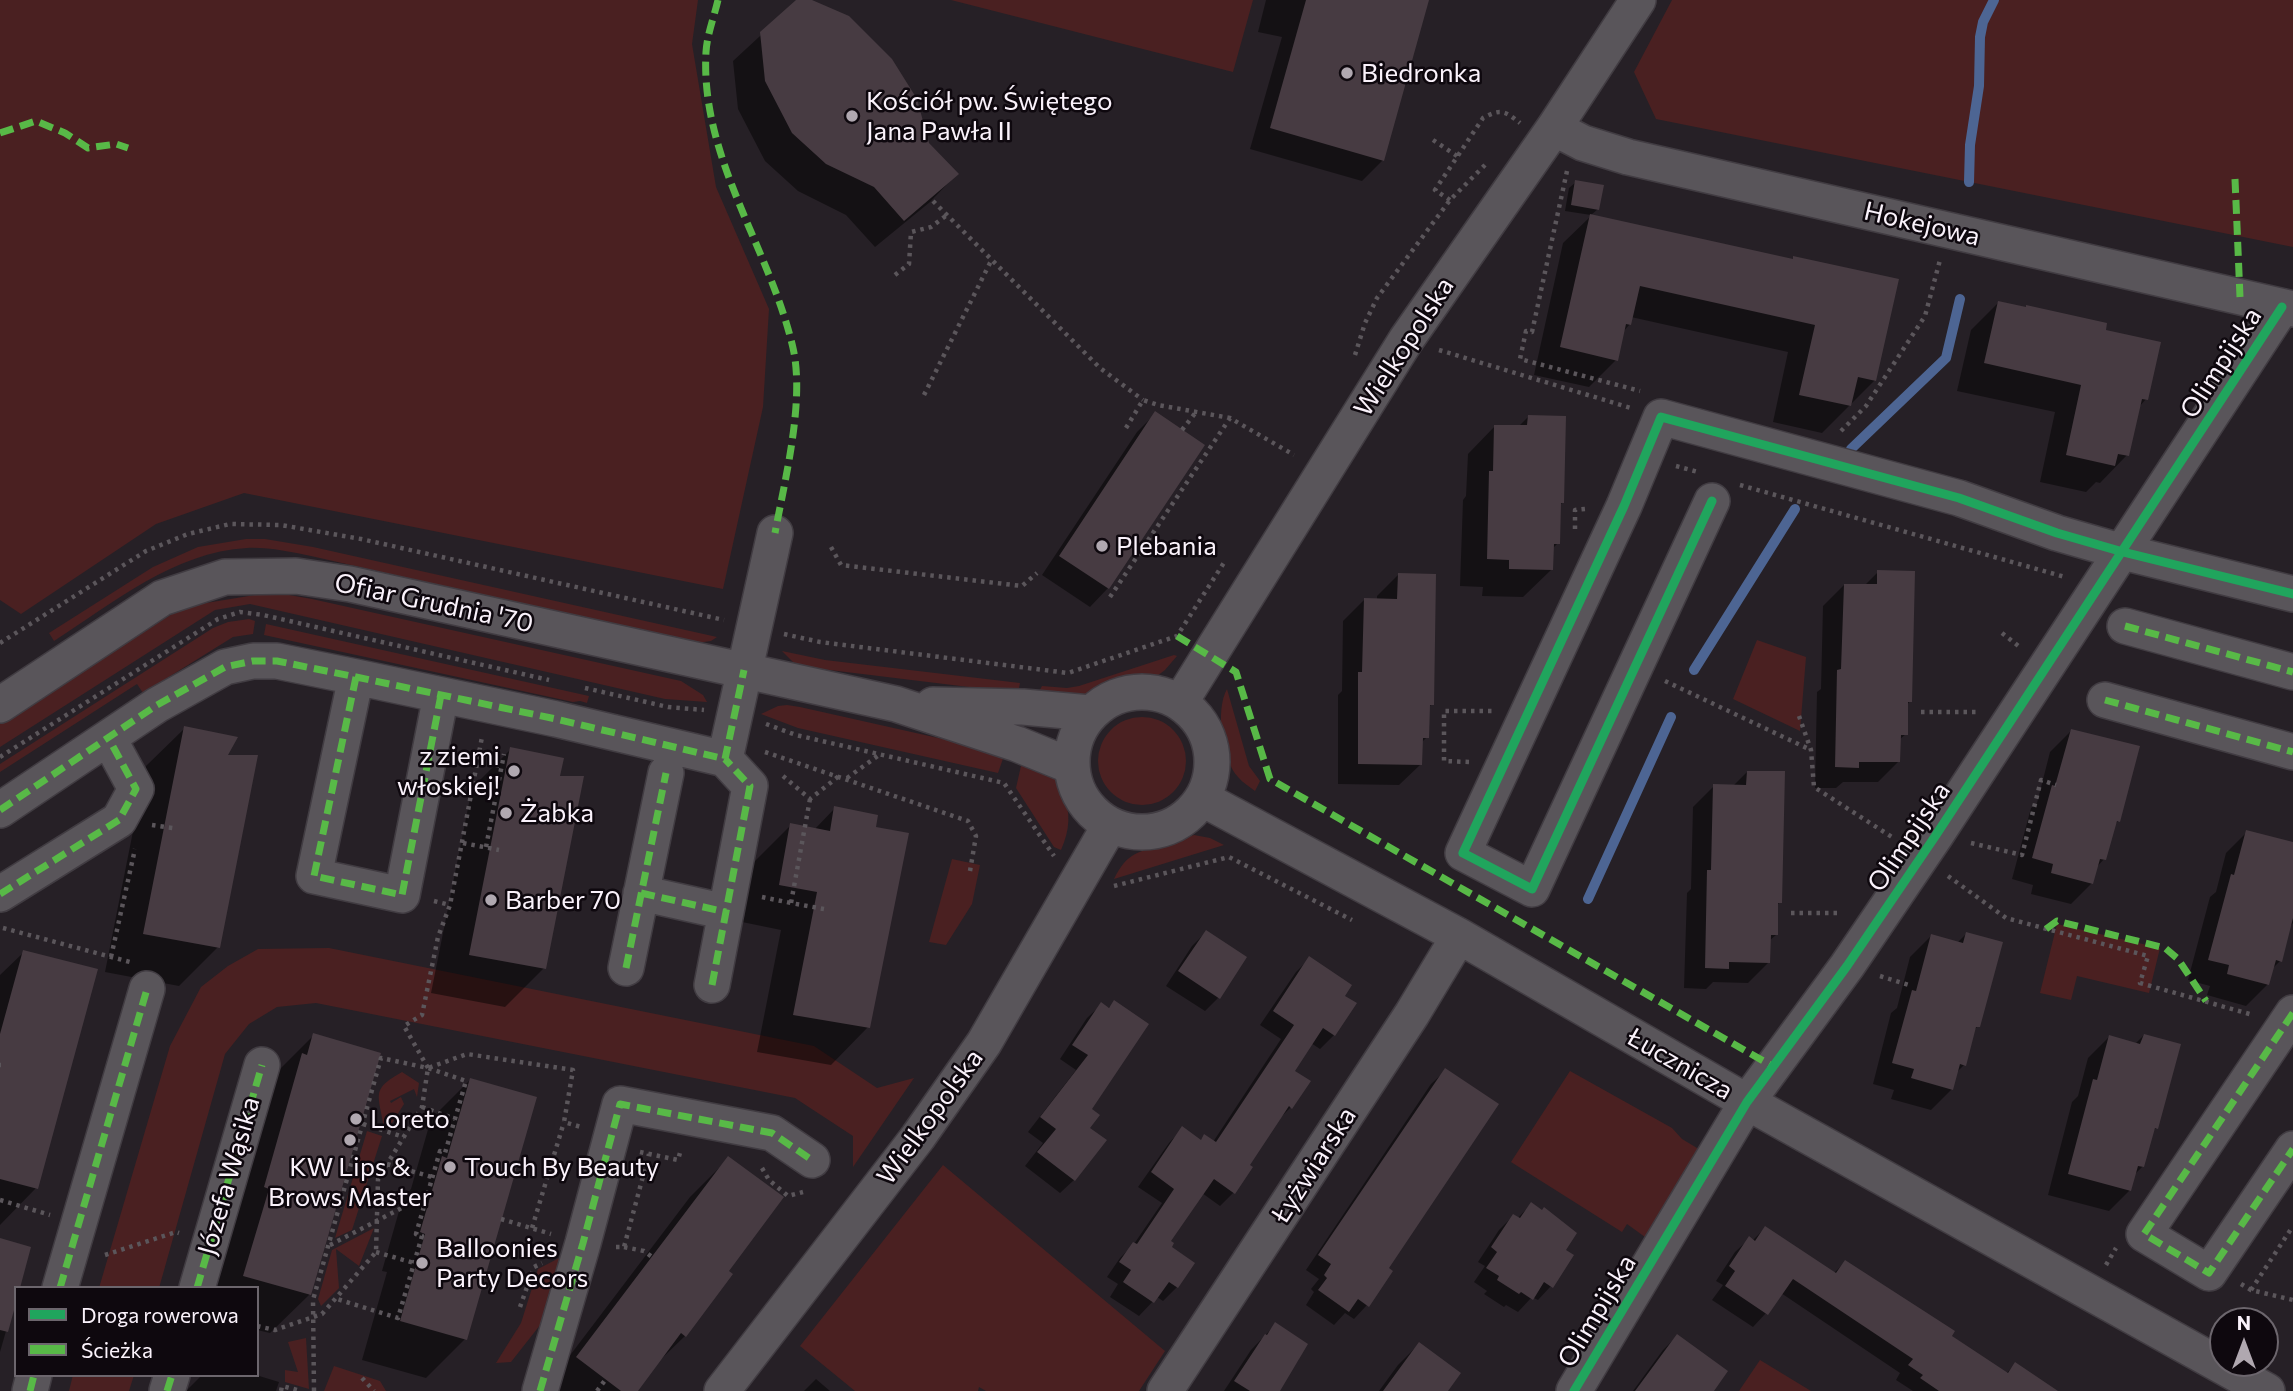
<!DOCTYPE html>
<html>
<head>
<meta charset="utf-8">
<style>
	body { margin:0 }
	#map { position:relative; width:2293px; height:1391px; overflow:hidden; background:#262026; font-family:Commissioner,sans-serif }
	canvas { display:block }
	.legend { position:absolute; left:14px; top:1286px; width:245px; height:91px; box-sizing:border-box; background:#0e080e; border:2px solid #6c666d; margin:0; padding:9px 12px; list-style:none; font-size:21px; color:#faf2fb }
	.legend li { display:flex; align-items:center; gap:14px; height:35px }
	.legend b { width:35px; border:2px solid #6c666d }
	.north { position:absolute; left:2209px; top:1307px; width:70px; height:70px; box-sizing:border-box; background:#0e080e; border:2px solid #6c666d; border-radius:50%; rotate:0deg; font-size:19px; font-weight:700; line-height:28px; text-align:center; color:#faf2fb }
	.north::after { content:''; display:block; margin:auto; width:24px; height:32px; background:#b0a8b0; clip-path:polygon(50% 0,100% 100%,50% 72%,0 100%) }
</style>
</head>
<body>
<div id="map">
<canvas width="2293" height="1391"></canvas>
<ul class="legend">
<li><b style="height:9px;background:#20a55d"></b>Droga rowerowa</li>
<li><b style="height:9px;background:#58b947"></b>Ścieżka</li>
</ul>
<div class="north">N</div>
</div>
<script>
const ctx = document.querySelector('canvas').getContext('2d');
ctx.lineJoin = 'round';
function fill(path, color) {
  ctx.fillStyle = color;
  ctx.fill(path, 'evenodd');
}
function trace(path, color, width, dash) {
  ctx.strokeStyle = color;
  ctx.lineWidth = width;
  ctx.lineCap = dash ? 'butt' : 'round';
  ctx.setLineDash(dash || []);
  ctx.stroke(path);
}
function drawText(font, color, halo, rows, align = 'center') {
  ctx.font = font + ' Commissioner,sans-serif';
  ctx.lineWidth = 5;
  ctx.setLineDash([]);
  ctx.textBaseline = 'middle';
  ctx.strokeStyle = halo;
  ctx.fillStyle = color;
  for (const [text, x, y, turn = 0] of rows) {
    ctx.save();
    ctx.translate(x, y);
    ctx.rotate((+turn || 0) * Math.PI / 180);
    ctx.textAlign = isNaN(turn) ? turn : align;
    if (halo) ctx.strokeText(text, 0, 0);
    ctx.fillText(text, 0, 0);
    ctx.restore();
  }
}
const green = new Path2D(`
	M0 0H698L692 44 716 187 769 309 763 407 723 589 244 493 156 524 21 614 0 600Z
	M951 0H1253L1233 72Z
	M1672 0H2293V247L1656 119 1634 72Z
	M246 539H265L313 547 717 637 711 641 696 643 311 556C290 552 269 547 247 548 174 552 113 603 54 641L49 633 153 567 198 547Z
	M261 594 289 595 312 599 681 681 703 695 707 702 665 699 250 604 215 610 0 747V723L172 614 200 604Z
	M249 619 255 621 253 634 233 637 143 693 137 684 0 772V764L213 628 228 622Z
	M266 624 589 696 587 703 580 701 573 702 264 635Z
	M1757 640 1806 657 1800 731 1733 699Z
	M782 651 825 660 1020 683 1018 693 805 667 793 662Z
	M1174 655 1177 656 1165 670 1157 676 1146 679 1121 681 1082 697 1037 695 1042 686 1067 688 1079 686Z
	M1227 689 1249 766 1260 781 1255 791C1250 787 1243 783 1238 777 1222 760 1215 710 1227 689Z
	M787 705 800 707 1005 753 998 773 798 728 761 714 778 706Z
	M1098 761a44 44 0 1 1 88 0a44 44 0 1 1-88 0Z
	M1023 757C1033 762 1045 766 1053 772 1059 777 1061 785 1063 792 1071 814 1070 829 1061 850L1054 847 1016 788Z
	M1194 835 1210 838 1224 845 1114 879C1128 851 1139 852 1167 844 1176 842 1184 838 1194 835Z
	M952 859 980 865 972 904 946 945 929 942Z
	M2057 924 2160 948 2149 993 2077 976 2071 1000 2040 993Z
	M329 948 814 1046 877 1088 914 1078 853 1167V1136L795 1098 316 1003 277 1007 249 1024 225 1054 159 1288H99L170 1046 201 987 228 966 258 949Z
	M1570 1071 1672 1128 1682 1139 1702 1151 1645 1237 1627 1224 1622 1232 1511 1162Z
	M402 1072 419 1083 417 1097 414 1089 390 1101 391 1103 401 1097 404 1104 392 1123V1130L384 1128C379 1094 370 1090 402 1072Z
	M367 1131 382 1136 352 1230 335 1238Z
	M943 1165 1165 1351 1139 1391H986L979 1387 978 1391H855L800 1346Z
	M374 1228 359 1266 336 1249 339 1288 321 1306 318 1299 332 1250Z
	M563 1256 548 1315 511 1362 496 1363 521 1323 538 1269Z
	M306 1338 309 1389 285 1382V1370L298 1372 288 1342Z
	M1760 1360 1811 1391H1739Z
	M334 1366 380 1381 386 1391H324Z
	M73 1375H134L129 1391H69Z`);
const shadow = new Path2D(`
	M799 0H808L927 144 957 174 930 202 875 247 846 215 798 191 765 161 738 109 733 61Z
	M1266 0H1428L1383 160 1362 181 1250 149 1282 37 1258 32Z
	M1576 182 1598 209 1591 215 1565 211 1569 188Z
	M1591 216 1791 261 1794 258 1875 380 1822 433 1773 422 1788 352 1631 317 1630 324 1623 332 1616 360 1589 387 1534 375 1563 243Z
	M1998 303 2103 331 2146 399 2139 407 2127 455 2100 483 2096 482 2086 492 2040 482 2055 412 1957 391 1971 330Z
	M1155 414 1108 588 1090 607 1042 575 1137 432Z
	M1529 416 1562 503 1559 506 1558 543 1552 549 1551 570 1523 597 1482 596 1483 587 1460 586 1463 500 1466 496 1468 454 1495 426H1519Z
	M1878 572 1910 701 1907 705 1906 734 1899 740V761L1878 782H1843L1836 788H1815L1817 692 1821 689 1823 606 1844 585 1864 586Z
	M1398 575 1432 704 1428 708 1427 737 1421 743 1420 765 1399 785 1338 784V695L1342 691 1343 621 1364 600H1377V596Z
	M185 728 225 756 218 947 179 986 105 972 146 766Z
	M2071 731 2118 821 2114 826 2104 859 2096 868 2092 883 2071 904 2031 894 2033 885 2012 879 2031 808 2037 803 2050 752Z
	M511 749 558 778 544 968 505 1007 431 993 472 788Z
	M1747 772 1780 902 1776 906V935L1769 941V962L1748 983 1713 982 1706 989 1684 988 1687 893 1691 889 1693 807 1714 786H1733Z
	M835 808 868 1027 831 1065 757 1052 781 930 742 922 753 863 791 825 814 830Z
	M2247 832 2293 843V923L2289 928 2280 961 2271 970 2267 985 2246 1006 2207 995 2210 986 2188 980 2210 897 2216 892 2226 853Z
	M1206 932 1218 998 1205 1011 1166 986 1192 946Z
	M1966 934 1978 1026 1973 1031 1964 1065 1956 1073 1952 1089 1931 1110 1891 1099 1894 1090 1873 1084 1891 1013 1897 1008 1910 957 1931 936 1957 943Z
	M24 952 36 1188 0 1225V975Z
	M1309 959 1342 997 1334 1035 1320 1049 1311 1043 1292 1071 1291 1107 1277 1121 1248 1165 1234 1192 1220 1206 1202 1193 1169 1242 1177 1287 1163 1301 1157 1297 1139 1316 1110 1297 1118 1284 1107 1277 1120 1258 1134 1244 1162 1203 1138 1187 1169 1143 1182 1129 1200 1141 1205 1136 1213 1142 1281 1039 1260 1025 1296 972Z
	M1114 1003 1089 1109 1088 1128 1074 1180 1060 1193 1025 1166 1043 1143 1028 1132 1076 1070 1060 1059 1087 1018 1101 1005 1107 1009Z
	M314 1035 379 1054 309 1295 270 1333 257 1330V1288H213L275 1074Z
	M2144 1035 2156 1128 2152 1132 2143 1166 2133 1176 2130 1190 2109 1211 2048 1195 2072 1102 2078 1096 2088 1058 2109 1037 2135 1044Z
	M1445 1071 1386 1268 1367 1305 1354 1319 1345 1313 1334 1325 1306 1305 1314 1292 1311 1289 1319 1279 1306 1270 1431 1084Z
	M470 1080 535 1099 465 1339 426 1378 362 1360 387 1272 382 1271 403 1197 411 1189 431 1119Z
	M729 1158 726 1272 685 1336 654 1366 636 1391H543L690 1197Z
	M1531 1204 1563 1251 1551 1286 1538 1300 1532 1297 1518 1312 1506 1305 1504 1307 1484 1294 1487 1291 1474 1282 1485 1266 1478 1262 1499 1230 1513 1216 1517 1219Z
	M1765 1228 1834 1273 1845 1262 2006 1374 2015 1364 2055 1391H1913L1896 1380 1900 1373 1781 1293 1766 1313 1753 1327 1712 1300 1723 1285 1716 1281 1735 1252 1749 1239 1752 1241Z
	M0 1241 16 1288V1296L0 1352Z
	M1276 1324 1299 1359 1278 1391H1224L1251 1350Z
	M1677 1336 1712 1391H1633L1663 1350Z
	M1419 1344 1446 1391H1379L1398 1365Z
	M202 1375H256L279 1382 276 1391H186Z
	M816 1379 830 1391H804Z`);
const stream = new Path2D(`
	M1969 182 1970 145 1979 86 1980 37 1983 22 1994 0
	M1851 449 1946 358 1960 299
	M1694 670 1795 509
	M1588 899 1671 717`);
const building = new Path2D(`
	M796 0H812L849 16 892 59 917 99 929 143 959 174 904 221 874 187 826 164 792 133 765 81 760 32Z
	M1306 0H1429L1384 161 1270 128Z
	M1575 180 1604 185 1599 210 1571 205Z
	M1590 214 1793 259V256L1899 279 1876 381 1858 377 1851 406 1799 395 1815 325 1640 286 1631 325 1626 324 1618 361 1560 347Z
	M1998 301 2026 307V305L2107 323 2106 330 2161 342 2148 400 2142 399 2129 456 2118 454 2115 466 2066 455 2081 385 1984 363Z
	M1155 411 1205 445 1109 589 1059 556Z
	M1528 415 1566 416 1564 503H1561L1560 544H1554L1553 570 1509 569V560L1487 559 1489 471H1493L1494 425H1527Z
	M1877 570 1915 571 1912 702H1908V735H1901L1900 762H1859V768L1835 767 1837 670 1841 669 1844 584H1877Z
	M1398 573 1436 574 1434 705H1430L1429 738H1423L1422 765 1358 764V672H1362L1364 598 1397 599Z
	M184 726 238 737 228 755H258L220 948 143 934Z
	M2071 729 2140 746 2120 822 2117 821 2106 860 2100 859 2093 884 2051 873 2053 864 2032 858 2052 785 2055 786Z
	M510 747 564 758 560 776H584L546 969 469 955Z
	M1747 771H1785L1782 903H1778V935H1771L1770 963 1729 962V969L1705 968 1707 870H1711L1713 784 1746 785Z
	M834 806 878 815 876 827 909 833 870 1028 793 1015 817 892 779 885 790 823 830 831Z
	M2246 830 2293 842V918L2282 962 2276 960 2269 985 2227 974 2229 965 2208 960 2231 874 2234 875Z
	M1206 930 1247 957 1220 999 1178 971Z
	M1966 932 2003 942 1980 1027H1976L1966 1066 1960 1064 1953 1090 1911 1078 1914 1069 1892 1063 1912 990 1916 991 1931 934 1963 943Z
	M23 950 98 969 38 1189 0 1179V1034Z
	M1309 956 1352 985 1345 996 1357 1003 1335 1036 1323 1028 1295 1071 1311 1081 1292 1109 1289 1106 1250 1165 1253 1167 1235 1194 1214 1179 1171 1241 1174 1243 1172 1247 1195 1263 1178 1288 1169 1282 1154 1303 1123 1282 1131 1270 1119 1262 1133 1242 1137 1244 1174 1189 1151 1172 1182 1126 1201 1140 1204 1134 1216 1142 1294 1025 1273 1011Z
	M1114 1000 1149 1024 1092 1109 1100 1115 1090 1128 1107 1140 1075 1181 1037 1152 1056 1129 1040 1117 1088 1055 1072 1045 1101 1002 1109 1008Z
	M313 1033 381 1053 311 1295 243 1276 269 1189 264 1187 302 1053 307 1055Z
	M2144 1034 2181 1044 2158 1129 2155 1128 2144 1167 2138 1166 2131 1191 2068 1174 2093 1079 2097 1080 2109 1035 2140 1044Z
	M1445 1068 1499 1104 1389 1268 1393 1271 1369 1307 1358 1299 1349 1312 1318 1290 1327 1278 1324 1275 1331 1264 1318 1255Z
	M470 1078 537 1097 467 1340 400 1321 425 1234 420 1232 442 1156 447 1158Z
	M728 1156 784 1197 729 1271 733 1274 686 1337 681 1333 638 1391H621L576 1357Z
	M1531 1202 1542 1210 1544 1207 1577 1233 1566 1250 1574 1255 1553 1288 1544 1282 1533 1300 1521 1292 1519 1294 1497 1280 1499 1276 1486 1268 1497 1252 1491 1247 1513 1214 1520 1218Z
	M1765 1226 1836 1273 1845 1260 1955 1331 1952 1336 2008 1373 2015 1362 2058 1391H1939L1920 1378 1923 1375 1908 1365 1913 1359 1793 1279 1768 1315 1725 1286 1735 1271 1729 1266 1749 1236 1755 1241Z
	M0 1238 31 1247 20 1288H16V1303L8 1332 0 1330Z
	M1275 1322 1308 1344 1280 1391H1250L1234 1381 1265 1334 1267 1335Z
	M1677 1334 1728 1371 1714 1391H1635Z
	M1419 1342 1461 1373 1448 1391H1383Z`);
const path = new Path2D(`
	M1433 140 1457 156
	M1567 171 1532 332 1526 331 1520 359 1640 391
	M1450 200 1435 190 1483 118C1501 108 1505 111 1520 123
	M933 201 1100 368 1143 400
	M895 275 909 264 911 232 931 227 947 215
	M1439 350 1631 408
	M1355 355 1365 323 1377 298 1450 200 1485 165
	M924 395 992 259
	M1126 428 1143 400 1158 405 1230 418 1294 455
	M1182 430 1196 412
	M1841 431 1866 406 1925 316 1940 260
	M1676 466 1698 472
	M1740 485 2065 577
	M1575 529V510L1585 509
	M831 547 841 565 1022 586 1037 573
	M1110 597 1230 418
	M2002 633 2021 648
	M784 634 820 642 1068 673 1177 636 1225 561
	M0 643 146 551 188 534 230 524 281 525 361 539 724 620
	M1665 681 1811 750
	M585 688 668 707 704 710
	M1921 712H1976
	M1799 716 1811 750 1814 787 1895 839
	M766 724 796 735 1004 783 1054 856
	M765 752 968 821 976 836 970 871
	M0 757 218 619 240 612 263 615 549 680
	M479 762 501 766
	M1469 762 1444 761V711H1493
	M783 776 810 799 839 776
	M847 778 879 755
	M810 799 791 903 824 909
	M152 825 173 828
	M463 843 499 850
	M1971 843 2022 855 2041 780 2056 785
	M486 847 504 754
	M1948 876 2006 918 2148 956 2140 983 2253 1015
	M1114 886 1229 857 1352 920
	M762 897 791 903
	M434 901 450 905
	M1791 913H1842
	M3 928 130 962
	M111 957 135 849
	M1880 976 1912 986
	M0 1065H1
	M428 1068 404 1026 422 1015 438 937 450 905 482 737
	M422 1107 455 1119
	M363 1124 404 1137
	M640 1152 678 1160 681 1149
	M387 1164 432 1177
	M762 1168 769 1180 788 1196 803 1192
	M0 1200 50 1215
	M501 1219 551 1234
	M532 1228 564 1122
	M330 1245 425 1196
	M616 1247H624L649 1154
	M624 1247 644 1251 652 1257
	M376 1252 414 1263
	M105 1255 176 1232 179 1233
	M2106 1265 2116 1248
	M2241 1284 2251 1290 2293 1300
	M2251 1290 2293 1226
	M520 1307 534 1267 542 1263
	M257 1326 275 1330 322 1314 376 1252 378 1179 422 1107 428 1068 467 1054 573 1070 564 1122 581 1127
	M362 1378 374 1391
	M281 1391 282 1386 301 1391
	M314 1391 313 1300 381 1058 428 1068 466 1081 445 1153 440 1151 416 1234 422 1236 398 1318 337 1299
	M597 1391 606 1379`);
const minor = new Path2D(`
	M1554 128 1583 143 1628 157 2293 309
	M1712 501 1532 889 1463 853 1624 506 1661 417 1959 498 2057 533 2123 552 2293 594
	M2125 626 2293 672
	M356 677 314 876 402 895 441 695
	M1072 762a70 70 0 1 1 140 0a70 70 0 1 1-140 0Z
	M2105 700 2293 752
	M1181 701 1406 340 1554 128 1638 0
	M0 705 162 598 225 577 296 576 350 584 896 704 1017 744 1071 766
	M933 705 1023 707 1090 713
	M1203 799 1459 936 1747 1102 2267 1391
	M0 810 157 705 225 667 253 661H277L356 677 556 719 725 759 775 533
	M641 893 726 912
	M0 894 119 820 136 789 109 739
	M626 968 666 773
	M712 985 750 786 725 759
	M2293 1013 2144 1234 2209 1273 2293 1149
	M60 1288 147 989
	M197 1288 262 1065
	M30 1391 34 1375
	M167 1391 172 1375
	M540 1391 583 1243 620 1104 772 1133 812 1160
	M722 1391 918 1137 984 1043 1110 825
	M1165 1391 1412 1014 1459 936
	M1574 1391 1747 1102 1847 966 1936 835 2282 307`);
const quiet = new Path2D(`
	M718 0C714 17 707 35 706 52 700 158 770 248 793 348 805 401 785 479 775 533
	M0 133 36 121 65 133 88 148 116 144 128 148
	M2235 179 2240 297
	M2125 626 2293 672
	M1177 636 1236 672 1270 779 1774 1067
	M356 677 314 876 402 895 441 695
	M2105 700 2293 752
	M0 810 157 705 225 667 253 661H277L356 677 556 719 725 759 744 670
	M641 893 726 912
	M0 894 119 820 136 789 109 739
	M2046 929 2057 921 2165 948 2178 959 2206 1001
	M626 968 666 773
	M712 985 750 786 725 759
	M2293 1013 2144 1234 2209 1273 2293 1149
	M60 1288 147 989
	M197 1288 262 1065
	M30 1391 34 1375
	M167 1391 172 1375
	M540 1391 583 1243 620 1104 772 1133 812 1160`);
const cycleway = new Path2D(`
	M1712 501 1532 889 1463 853 1624 506 1661 417 1959 498 2057 533 2123 552 2293 594
	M1574 1391 1747 1102 1847 966 1936 835 2282 307`);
const markers = [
	[1347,73,7,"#b0a8b0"],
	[852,116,7,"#b0a8b0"],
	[1102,546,7,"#b0a8b0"],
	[514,771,7,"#b0a8b0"],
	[506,813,7,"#b0a8b0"],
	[491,900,7,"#b0a8b0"],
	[356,1119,7,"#b0a8b0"],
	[350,1140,7,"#b0a8b0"],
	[450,1167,7,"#b0a8b0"],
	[422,1263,7,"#b0a8b0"]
];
const poiNames = [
	["Biedronka",1361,73],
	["Kościół pw. Świętego",866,101],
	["Jana Pawła II",866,131],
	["Plebania",1116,546],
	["z ziemi",500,756,"right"],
	["włoskiej!",500,786,"right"],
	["Żabka",520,813],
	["Barber 70",505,900],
	["Loreto",370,1119],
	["KW Lips &",350,1167,"center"],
	["Brows Master",350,1197,"center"],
	["Touch By Beauty",464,1167],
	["Balloonies",436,1248],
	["Party Decors",436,1278]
];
const streetNames = [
	["Hokejowa",1922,224,13],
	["Wielkopolska",1404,347,-57],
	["Olimpijska",2221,363,-57],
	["Ofiar Grudnia '70",434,603,12],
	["Olimpijska",1909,837,-56],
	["Łucznicza",1680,1064,30],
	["Wielkopolska",930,1117,-54],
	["Łyżwiarska",1314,1165,-57],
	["Józefa Wąsika",229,1176,-74],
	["Olimpijska",1597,1311,-59]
];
fill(green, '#4a2021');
fill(shadow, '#0007');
trace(stream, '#4d6593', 10);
fill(building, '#473b42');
trace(minor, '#413c42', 38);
trace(path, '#5b565b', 4.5, [3.5, 5]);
trace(minor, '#59555a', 35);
trace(quiet, '#58b947', 7, [14, 7]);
trace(cycleway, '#20a55d', 9);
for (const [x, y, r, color] of markers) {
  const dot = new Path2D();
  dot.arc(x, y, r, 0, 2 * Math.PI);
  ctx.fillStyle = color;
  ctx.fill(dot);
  trace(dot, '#0e080e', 2.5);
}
drawText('26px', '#faf2fb', '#0e080e', poiNames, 'left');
drawText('26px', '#faf2fb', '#0e080e', streetNames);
</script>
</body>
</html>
